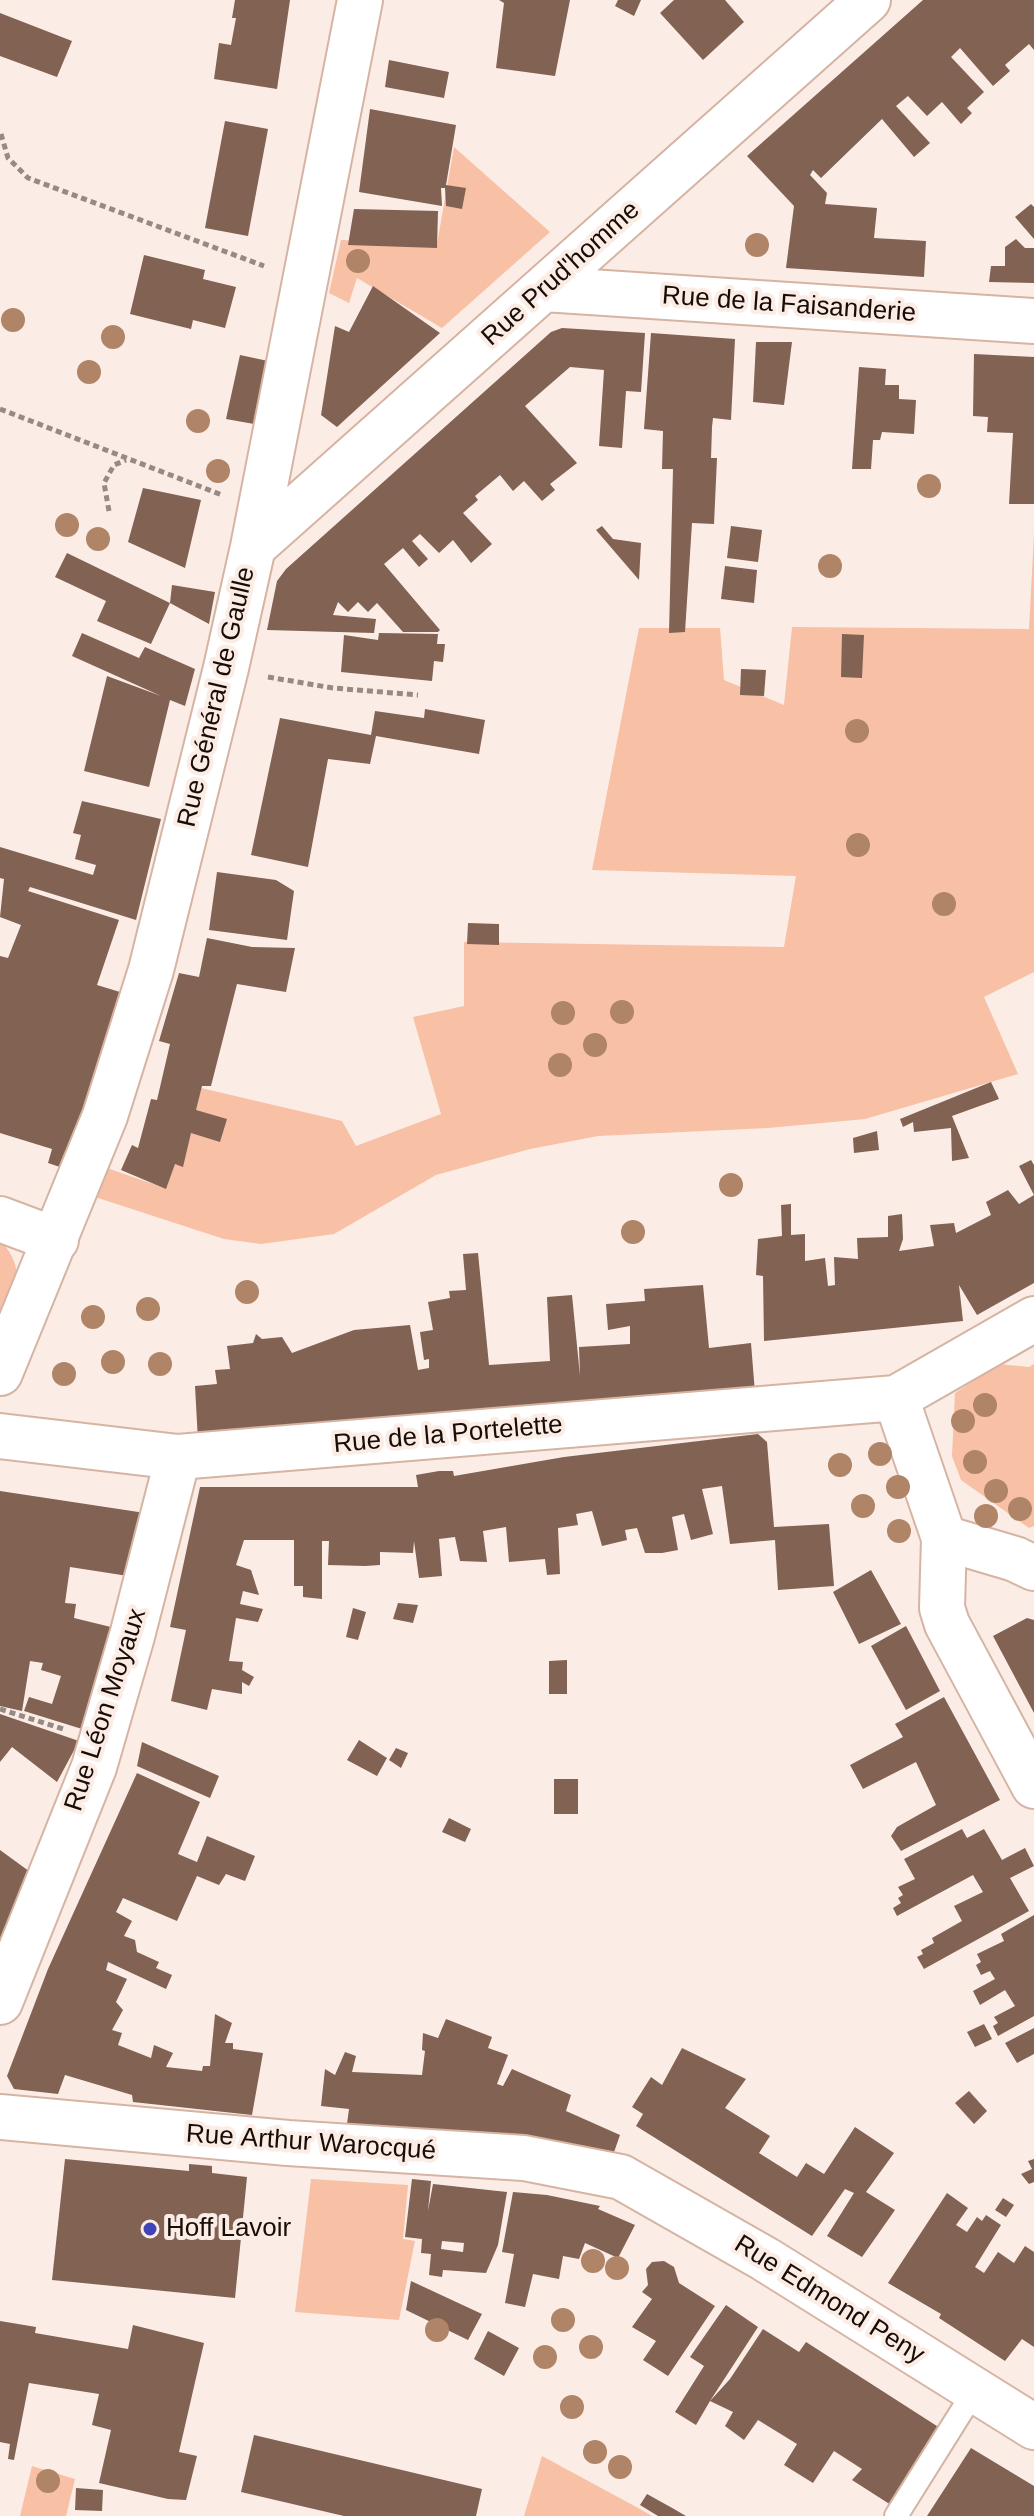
<!DOCTYPE html>
<html>
<head>
<meta charset="utf-8">
<style>
	body { margin:0 }
	canvas { display:block; background:#fbece5 }
</style>
</head>
<body>
<canvas width="1034" height="2516"></canvas>
<script>
const ctx = document.querySelector('canvas').getContext('2d');
ctx.lineJoin = 'round';
function fill(path, color) {
  ctx.fillStyle = color;
  ctx.fill(path, 'evenodd');
}
function trace(path, color, width, dash) {
  ctx.strokeStyle = color;
  ctx.lineWidth = width;
  ctx.lineCap = dash ? 'butt' : 'round';
  ctx.setLineDash(dash || []);
  ctx.stroke(path);
}
function drawText(font, color, halo, rows, align = 'center') {
  ctx.font = font + ' Helvetica,sans-serif';
  ctx.lineWidth = 8;
  ctx.setLineDash([]);
  ctx.textBaseline = 'middle';
  ctx.strokeStyle = halo;
  ctx.fillStyle = color;
  for (const [text, x, y, turn = 0] of rows) {
    ctx.save();
    ctx.translate(x, y);
    ctx.rotate((+turn || 0) * Math.PI / 180);
    ctx.textAlign = isNaN(turn) ? turn : align;
    if (halo) ctx.strokeText(text, 0, 0);
    ctx.fillText(text, 0, 0);
    ctx.restore();
  }
}
const green = new Path2D(`
	M454 147 550 232 442 328 357 278 349 303 329 293 341 240 437 244Z
	M1034 534V972L984 997 1018 1074 865 1119 768 1128 598 1136 530 1149 436 1175 334 1234 261 1244 224 1239 89 1195 98 1165 165 1188 201 1088 342 1121 356 1146 441 1114 413 1017 464 1006V942L784 947 796 876 592 870 639 628H720L724 680 784 705 792 627 1029 629Z
	M0 1240C30 1273 13 1292 0 1329Z
	M999 1364 1029 1367 1034 1364V1526L1029 1528 961 1480 952 1456 955 1393Z
	M311 2179 408 2185 403 2239 415 2241 399 2320 295 2312Z
	M542 2456 640 2509 652 2516H524Z
	M32 2466 75 2479 66 2516H20Z`);
const building = new Path2D(`
	M235 0H290L277 89 214 79 219 43 231 45 236 18H232Z
	M499 0H570L555 76 496 68 504 3Z
	M618 0H641L634 16 615 6Z
	M674 0H725L744 22 703 60 660 13Z
	M923 0H1034V50L1029 44 1005 65 1010 71 993 86 960 48 951 57 984 92 967 108 972 113 961 124 942 102 927 116 908 96 896 106 930 143 914 157 882 119 821 178 813 170 810 175 827 193 825 204 877 208 874 238 926 241 924 277 786 268 794 206 747 156Z
	M0 13 72 41 57 77 0 56Z
	M389 60 449 72 444 98 385 87Z
	M370 109 456 125 446 185 466 188 462 209 446 206 445 188H441L442 206 359 192Z
	M225 121 268 129 248 236 205 228Z
	M1031 204 1034 207V239L1015 217Z
	M354 209 438 211 437 248 348 245Z
	M1016 239 1025 248H1034V283L989 282 991 266H1005V247Z
	M144 255 205 270 203 279 236 287 225 328 193 320 191 329 130 314Z
	M373 286 440 333 337 427 321 415 335 326 349 332Z
	M562 328 645 333 641 392 626 391 622 448 599 446 604 370 570 367 525 406 577 463 550 484 555 490 542 501 524 481 513 491 500 475 475 496 478 500 463 513 492 544 471 563 453 540 439 553 420 534 412 541 428 559 419 567 403 548 384 564 440 630 438 632H403L377 603 368 612 358 602 348 612 338 602 333 615 376 619 374 633 267 630 277 581 286 569 551 332Z
	M651 333 735 339 731 420 713 418 712 427 711 458H717L714 524 692 523 685 632 669 633 673 469H662L663 431 644 429Z
	M756 342H792L784 405 753 402Z
	M974 354 1034 357V504H1009L1013 433 987 432 988 417 973 416Z
	M240 355 268 361 254 424 226 419Z
	M859 367 886 369 885 385H899V399L916 400 914 434 882 432 880 440H873L871 469H852Z
	M143 488 201 500 185 568 128 542Z
	M602 526 613 539 641 543 639 580 596 530Z
	M731 526 762 530 758 562 727 558Z
	M67 553 170 603 151 644 97 621 106 601 55 577Z
	M725 566 757 570 754 603 721 599Z
	M172 585 215 592 209 624 170 603Z
	M82 633 139 658 145 647 195 669 185 706 170 700 149 787 84 771 107 676 161 696 72 656Z
	M379 633 438 634 437 644H445L443 662 434 661 432 681 341 672 344 635 378 640Z
	M842 634 864 635 862 678 841 677Z
	M741 669 766 670 764 696 740 695Z
	M425 709 485 720 479 754 376 736 370 764 328 759 308 867 251 855 280 718 371 735 375 711 424 718Z
	M82 801 161 819 136 920 30 887 28 891 119 920 97 985 120 992 87 1095 90 1096 63 1168 48 1163 52 1149 0 1133V956L8 958 21 925 0 917 4 879 0 878V847L93 875 96 865 75 859 81 835 73 833Z
	M217 872 276 880 294 891 287 940 209 930Z
	M468 923 499 924V945L467 944Z
	M207 938 252 947 295 948 286 992 237 984 211 1086H202L196 1110 227 1119 220 1142 191 1133 183 1167 175 1164 166 1189 121 1170 132 1145 138 1148 151 1099 157 1100 170 1044 159 1041 179 973 199 977Z
	M991 1082 999 1099 952 1116 969 1158 952 1161 951 1128 914 1132 913 1122 903 1127 900 1119Z
	M877 1131 879 1150 854 1153 853 1138Z
	M1031 1160 1034 1165V1195L1019 1166Z
	M1008 1190 1019 1204 1034 1195V1283L977 1315 959 1285 963 1321 764 1341 763 1276 756 1275 758 1239 782 1236 781 1205 791 1204V1235L805 1234V1261L825 1258 828 1286 835 1285 834 1257 858 1259 857 1238 888 1237V1216L902 1214 903 1239 899 1251 934 1246 930 1225 954 1223 956 1233 991 1215 986 1202Z
	M478 1253 489 1365 550 1361 547 1297 572 1295 580 1376 579 1347 630 1344V1326L608 1330 606 1304 645 1301 644 1289 703 1285 709 1348 751 1343 755 1393 198 1441 195 1386 217 1384 215 1370 230 1369 227 1346 253 1343 256 1334 262 1339 282 1337 292 1353 354 1330 410 1325 418 1370 429 1368V1359L424 1360 420 1332 433 1330 428 1302 450 1298 449 1291 466 1290 463 1254Z
	M758 1434 767 1442 774 1527 829 1524 834 1586 778 1590 775 1540 730 1544 722 1486 702 1489 713 1534 691 1540 684 1514 672 1517 678 1550 662 1553H645L637 1528 625 1530 627 1540 602 1546 592 1511 576 1514 578 1525 558 1528 560 1574 547 1575 545 1559 509 1562 506 1527 483 1531 487 1562 460 1561 455 1537 439 1539 442 1576 419 1578 414 1541 413 1553 380 1552V1565L365 1566 328 1565 329 1541H322V1599L303 1597V1586H294V1540H244L236 1565 251 1570 259 1595 243 1591 240 1604 263 1609 258 1622 236 1618 229 1661 243 1662 242 1670 254 1677 249 1686 242 1682V1694L212 1689 207 1710 171 1701 186 1630 170 1627 200 1487H418L416 1475 439 1471H453L454 1476 564 1457Z
	M0 1491 145 1513 128 1576 70 1567 65 1603 76 1604 74 1618 115 1628 82 1729 24 1711 29 1697 52 1704 61 1676 41 1670 43 1663 30 1661 22 1711 0 1706Z
	M871 1570 901 1624 859 1644 833 1592Z
	M398 1603 418 1605 413 1623 393 1619Z
	M353 1608 366 1612 358 1640 346 1637Z
	M1027 1618 1034 1620V1713L993 1636Z
	M906 1626 940 1691 906 1710 871 1646Z
	M567 1660V1694H549V1661Z
	M944 1697 1000 1800 901 1851 891 1836 897 1827 936 1805 916 1762 863 1789 850 1765 903 1737 895 1724Z
	M0 1714 79 1741 57 1782 12 1747 0 1762Z
	M359 1740 387 1758 377 1776 347 1760Z
	M142 1742 219 1776 210 1798 137 1766Z
	M396 1748 408 1753 401 1768 389 1760Z
	M137 1773 200 1802 178 1854 197 1862 207 1836 255 1856 245 1881 226 1874 219 1885 197 1876 177 1921 123 1898 116 1912 132 1921 124 1936 135 1940 137 1952 159 1962 156 1968 172 1975 166 1989 108 1962 106 1970 127 1979 116 2002 123 2010 112 2030 122 2033 118 2045 151 2058 154 2045 173 2053 166 2067 202 2071 203 2066H210L215 2014 232 2023 225 2043H233V2049L263 2053 252 2115 133 2102 132 2095 65 2075 58 2094 14 2089 7 2076 48 1969Z
	M554 1779H578V1814H554Z
	M449 1818 471 1829 465 1842 442 1832Z
	M962 1829 967 1838 984 1829 1002 1860 1025 1848 1034 1866 1010 1878 1029 1911 924 1969 917 1957 923 1954 921 1950 934 1943 932 1938 962 1921 954 1906 983 1892 973 1875 897 1916 893 1908 901 1903 898 1898 903 1895 898 1887 915 1879 904 1859Z
	M0 1850 37 1877 0 1967Z
	M1034 1915V2016L998 2036 993 2026 998 2023 994 2017 1015 2006 1005 1990 980 2005 973 1991 995 1979 990 1971 981 1975 976 1965 981 1962 977 1954 1004 1941 1001 1934Z
	M446 2019 492 2037 488 2048 508 2055 497 2084 503 2086 512 2069 571 2095 566 2111 620 2135 613 2155 347 2124 349 2109 321 2106 325 2069 335 2075 345 2052 356 2056 352 2072 422 2075 425 2051 422 2050 423 2033 438 2038Z
	M984 2024 992 2039 975 2047 967 2032Z
	M1034 2028V2054L1017 2063 1005 2043Z
	M682 2048 746 2079 725 2108 770 2136 759 2153 797 2177 806 2163 824 2174 855 2127 894 2153 866 2192 895 2210 862 2257 827 2236 854 2193 845 2189 812 2236 636 2126 643 2114 632 2107 651 2077 662 2085Z
	M969 2091 987 2111 974 2124 955 2103Z
	M65 2159 189 2171V2164L212 2166V2173L247 2177 235 2298 52 2280Z
	M1034 2159V2182L1029 2184 1021 2174 1032 2169 1028 2161Z
	M412 2179 431 2181 428 2211 433 2184 507 2192 498 2245 486 2273 443 2270 442 2277 429 2275 431 2254 421 2253 422 2239 405 2237ZM442 2241 464 2243 463 2252 441 2249Z
	M513 2192 547 2195 600 2206 598 2209 635 2225 618 2258 585 2243 579 2259 563 2256 559 2279 533 2274 525 2307 505 2303 514 2254 502 2252Z
	M947 2193 968 2208 956 2225 967 2232 977 2217 982 2221 986 2215 1001 2225 975 2267 984 2273 998 2252 1014 2263 1025 2246 1034 2252V2347L1022 2339 1005 2361 939 2318 941 2314 888 2283Z
	M1003 2198 1014 2205 1006 2217 995 2210Z
	M664 2261 674 2267 679 2283 715 2306 668 2376 643 2360 656 2341 632 2327 652 2299 642 2292 648 2285 646 2269 652 2262Z
	M411 2281 482 2314 468 2340 406 2310Z
	M726 2305 758 2327 710 2401 730 2379 763 2329 799 2352 806 2342 940 2428 891 2505 852 2480 862 2469 834 2451 813 2483 784 2465 797 2444 758 2420 744 2440 725 2426 733 2412 710 2401 696 2425 675 2412 704 2366 690 2357Z
	M0 2321 36 2327 35 2333 128 2349 133 2325 204 2343 179 2452 197 2456 186 2500 168 2499 99 2483 111 2430 92 2425 99 2394 29 2383 14 2460 8 2459 10 2444 0 2442Z
	M488 2331 519 2348 504 2376 474 2359Z
	M254 2435 482 2489 476 2516H344L241 2492Z
	M971 2448 1034 2486V2516H927Z
	M76 2488 103 2490 102 2511 75 2510Z
	M647 2494 674 2509 686 2516H658L640 2505Z`);
const path = new Path2D(`
	M1 134 8 158 28 178 264 266
	M0 409 222 495
	M109 511 104 483 114 465 126 460
	M268 677 333 688 418 695
	M0 1709 63 1729`);
const service = new Path2D(`
	M896 2516 975 2390`);
const minor = new Path2D(`
	M544 289 1034 321
	M253 547 868 0
	M0 1219 56 1240
	M0 1373 105 1116 151 970 226 668 253 547 360 0
	M896 1398 944 1538 942 1608 947 1624 1034 1786
	M0 1436 178 1457 896 1398 1034 1319
	M944 1538 1015 1559 1034 1568
	M0 2002 94 1767 132 1636 178 1457`);
const tertiary = new Path2D(`
	M0 2117 288 2143 524 2158 621 2177 765 2259 1034 2427`);
const trees = [
	[757,245],
	[358,261],
	[13,320],
	[113,337],
	[89,372],
	[198,421],
	[218,471],
	[929,486],
	[67,525],
	[98,539],
	[830,566],
	[857,731],
	[858,845],
	[944,904],
	[622,1012],
	[563,1013],
	[595,1045],
	[560,1065],
	[731,1185],
	[633,1232],
	[247,1292],
	[148,1309],
	[93,1317],
	[113,1362],
	[160,1364],
	[64,1374],
	[985,1405],
	[963,1421],
	[880,1454],
	[975,1462],
	[840,1465],
	[898,1487],
	[996,1491],
	[863,1506],
	[1020,1509],
	[986,1516],
	[899,1531],
	[593,2261],
	[617,2268],
	[563,2320],
	[437,2330],
	[591,2347],
	[545,2357],
	[572,2407],
	[595,2452],
	[620,2467],
	[48,2481]
];
const markers = [
	[150,2229,8,"#4044b8"]
];
const streetNames = [
	["Rue Prud'homme",561,274,-42],
	["Rue de la Faisanderie",789,305,4],
	["Rue Général de Gaulle",217,697,-77],
	["Rue de la Portelette",448,1435,-5],
	["Rue Léon Moyaux",106,1710,-72],
	["Rue Arthur Warocqué",311,2143,4],
	["Rue Edmond Peny",829,2300,32]
];
const poiNames = [
	["Hoff Lavoir",166,2229]
];
fill(green, '#f8c0a5');
fill(building, '#816253');
trace(service, '#d6b4a3', 26);
trace(minor, '#d6b4a3', 48);
trace(tertiary, '#d6b4a3', 48);
trace(path, '#978983', 5, [6, 4]);
trace(service, '#fff', 22);
trace(minor, '#fff', 44);
trace(tertiary, '#fff', 44);
ctx.fillStyle = '#b08467';
for (const [x, y] of trees) {
  ctx.beginPath();
  ctx.arc(x, y, 12, 0, 2 * Math.PI);
  ctx.fill();
}
for (const [x, y, r, color] of markers) {
  const dot = new Path2D();
  dot.arc(x, y, r, 0, 2 * Math.PI);
  ctx.fillStyle = color;
  ctx.fill(dot);
  trace(dot, '#fbece5', 3);
}
drawText('26px', '#180c07', '#fbece5', streetNames);
drawText('26px', '#180c07', '#fbece5', poiNames, 'left');
</script>
</body>
</html>
